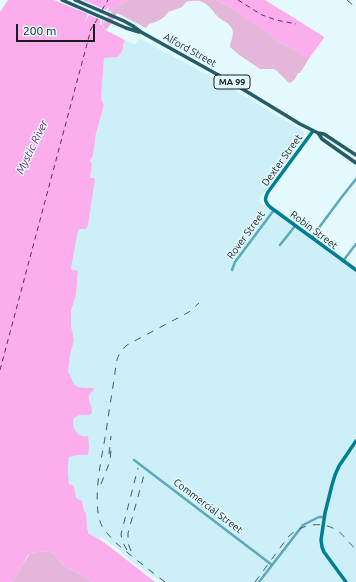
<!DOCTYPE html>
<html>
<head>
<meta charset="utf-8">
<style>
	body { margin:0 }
	#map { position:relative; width:356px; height:582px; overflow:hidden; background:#e5faff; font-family:Ubuntu,sans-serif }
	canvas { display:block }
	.scale { position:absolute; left:16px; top:24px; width:79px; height:18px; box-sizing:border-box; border:2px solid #151e20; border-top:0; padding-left:5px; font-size:12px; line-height:14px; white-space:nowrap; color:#151e20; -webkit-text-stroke:3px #e5faff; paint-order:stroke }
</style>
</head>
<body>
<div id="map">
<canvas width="356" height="582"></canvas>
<div class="scale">200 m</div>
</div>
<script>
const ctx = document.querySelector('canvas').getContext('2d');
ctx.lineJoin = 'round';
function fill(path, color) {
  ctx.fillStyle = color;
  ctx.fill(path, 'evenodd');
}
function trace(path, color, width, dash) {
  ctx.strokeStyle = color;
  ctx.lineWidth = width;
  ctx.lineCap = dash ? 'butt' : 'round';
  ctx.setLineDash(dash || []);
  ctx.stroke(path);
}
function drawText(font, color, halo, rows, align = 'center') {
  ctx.font = font + ' Ubuntu,sans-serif';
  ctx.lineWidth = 3;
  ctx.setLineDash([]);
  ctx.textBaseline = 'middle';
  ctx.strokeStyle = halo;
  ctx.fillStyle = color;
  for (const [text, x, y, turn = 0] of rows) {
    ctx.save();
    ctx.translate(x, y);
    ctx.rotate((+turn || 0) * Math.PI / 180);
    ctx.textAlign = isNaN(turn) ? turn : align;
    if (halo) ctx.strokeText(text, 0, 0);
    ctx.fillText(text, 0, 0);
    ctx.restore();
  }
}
const built = new Path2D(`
	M139 38 228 86 303 131 304 133 303 138 300 144 258 201 356 273V582H158L130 562 105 542 88 533 33 509 71 327V311L76 295 78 271 71 269 78 230 80 229H85L88 225 94 178H90L92 164 90 160 93 156 96 133 104 105 101 99 104 58 123 39 135 45Z`);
const green = new Path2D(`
	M129 0H217L230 7 232 9 261 28 282 44 294 49 298 52 310 57 300 73H298C296 77 294 82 289 83L277 71 274 69H260L238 54 230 47C230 41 235 35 232 29 230 23 223 21 218 17 213 12 209 4 202 2 199 0 190 1 186 2L182 7 168 12C165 19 156 22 149 24L146 28 117 13 111 24 110 25 106 30 103 26C105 10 116 7 129 0Z
	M47 551 53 553 65 567 73 570 93 582H12C16 577 27 556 30 554 35 551 42 552 47 551Z`);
const water = new Path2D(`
	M8 0H129C116 7 104 10 103 27L107 31 123 39 125 41 123 45V49L118 57 104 58 101 99 104 105 96 133 93 156 90 160 92 164 90 178H94L95 179 88 225 86 229H80L78 230 71 269 78 271 76 295 71 311V327L74 340 70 355 68 371 71 378 74 384 78 387 85 388H93L94 390C92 392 90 393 89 395 87 400 93 407 92 413L89 415H79L74 418C71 426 75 430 79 435L86 437 88 435 89 446 88 455H77L69 457C67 464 68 477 69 484L74 486 76 498 82 501 84 511 86 513 87 529 88 530V533C114 546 134 567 158 582H93L73 570 65 567 53 553 47 551 31 553 27 556 19 572 12 582H0V12Z
	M217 0H265L323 36 324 38 310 57H303L294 49 282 44 260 28 232 9 230 7Z`);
const pier = new Path2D(`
	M54 0H83L106 10 108 7 109 8 107 11 112 12 107 18 105 22 102 20V25L100 24V22L101 20 89 15 84 23 88 14Z
	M101 537 116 547 131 561 159 580 160 582H155L100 539Z`);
const ferry = new Path2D(`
	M238 0 262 15 276 20 296 24
	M102 10 108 0
	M0 370 91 29 98 18`);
const street = new Path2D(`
	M312 237 341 198 356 179
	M280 245 295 226
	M343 261 356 244
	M232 270 235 262 274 210
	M134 460 272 565
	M259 582 303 525 319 517H324`);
const secondary = new Path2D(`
	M313 131 268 192C264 199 265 202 270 207L356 270
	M346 582 324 552 322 547 321 540 325 513 332 485 335 475 339 466 356 441`);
const primary = new Path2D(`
	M62 0 126 28 139 32
	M75 0 124 21 133 26 141 32 231 82 300 124 318 133 324 134 356 155
	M318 133 322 139 356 163`);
const rail = new Path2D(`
	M347 0 356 8
	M109 454 111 436
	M101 484 110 461 111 450
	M127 550 122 541 121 534 138 468
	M131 551 128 543V533L144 475
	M165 582C148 569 131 556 115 542 111 537 106 533 103 528 90 506 102 457 106 432 109 410 113 388 116 365 117 357 120 351 127 345L189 312 199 303
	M255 582 288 537C301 524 322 520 338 531 345 536 349 544 356 549`);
const shields = [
	[232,82,36]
];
const shieldNames = [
	["MA 99",232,82]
];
const streetNames = [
	["Alford Street",190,50,29],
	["Dexter Street",282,160,-54],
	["Robin Street",314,230,37],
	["Rover Street",246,235,-54],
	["Commercial Street",208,506,37]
];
const waterNames = [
	["Mystic River",32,147,-64]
];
fill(built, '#cdf0f8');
fill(green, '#e4b6d9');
fill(water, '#fbaeeb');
fill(pier, '#e5faff');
trace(ferry, '#761f69', 1, [5, 4]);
trace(street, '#5ca9ba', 2.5);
trace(secondary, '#007f94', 3.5);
trace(primary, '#255c68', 3.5);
trace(rail, '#4b585a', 1, [7, 7]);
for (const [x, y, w] of shields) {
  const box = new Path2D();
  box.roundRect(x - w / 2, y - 7, w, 14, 3);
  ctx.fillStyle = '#e5faff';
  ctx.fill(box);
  trace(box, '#151e20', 1);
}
drawText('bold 9px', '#151e20', null, shieldNames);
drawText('10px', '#151e20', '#e5faff', streetNames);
drawText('italic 11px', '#761f69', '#e5faff', waterNames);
</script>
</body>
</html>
